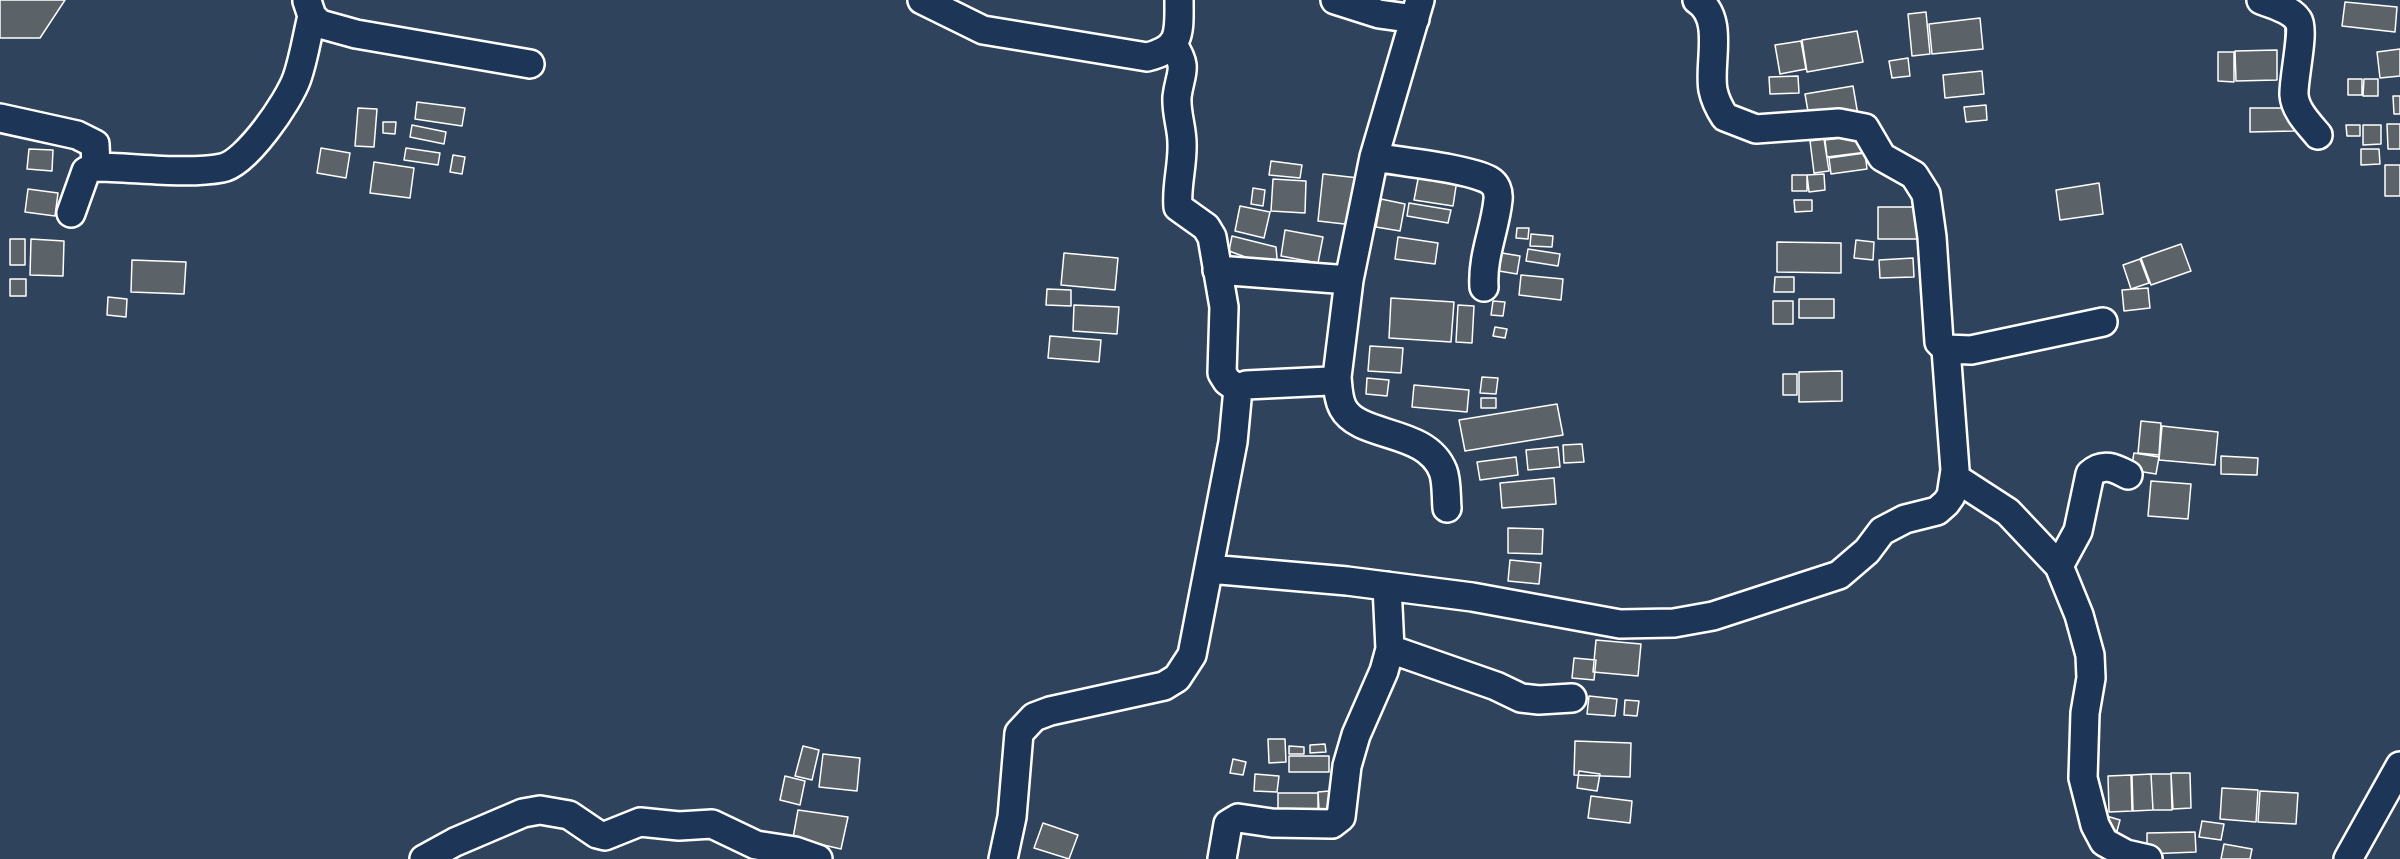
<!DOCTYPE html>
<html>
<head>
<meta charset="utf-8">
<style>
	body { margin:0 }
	canvas { display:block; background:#30435c }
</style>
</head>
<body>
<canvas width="2400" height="859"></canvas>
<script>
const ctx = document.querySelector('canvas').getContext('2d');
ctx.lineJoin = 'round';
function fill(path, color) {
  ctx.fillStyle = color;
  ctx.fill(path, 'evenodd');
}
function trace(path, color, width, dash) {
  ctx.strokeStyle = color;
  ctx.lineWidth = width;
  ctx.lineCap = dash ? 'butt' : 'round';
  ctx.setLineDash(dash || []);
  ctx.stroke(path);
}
const building = new Path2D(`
	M0 0H65L40 38H0Z
	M2345 2 2397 7 2395 32 2342 26Z
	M1926 12 1930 54 1912 56 1908 14Z
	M1980 18 1983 49 1932 54 1929 24Z
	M1857 31 1863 62 1807 72 1802 40Z
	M1801 41 1806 69 1780 74 1775 45Z
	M2400 49V76L2380 78 2377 52Z
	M2277 50V80L2236 81 2235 51Z
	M2218 52H2234V82L2218 81Z
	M1908 58 1910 76 1892 78 1889 61Z
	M1982 71 1984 94 1945 98 1943 75Z
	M1798 76 1799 93 1770 94 1769 77Z
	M2348 79H2362V95H2348Z
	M2364 79H2378V96H2363Z
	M1853 86 1858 115 1810 123 1805 94Z
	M2393 96H2400V114H2394Z
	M417 102 465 108 462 126 415 119Z
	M1986 105 1987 120 1966 122 1964 107Z
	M358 108 377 109 374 147 355 146Z
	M2250 108H2294V131L2250 132Z
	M383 122H396L395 134 383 133Z
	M2387 124H2400V149H2388Z
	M412 125 446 132 444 144 410 137Z
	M2346 125H2360V136H2347Z
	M2363 125H2381V144L2363 145Z
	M1865 135 1867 152 1827 157 1825 140Z
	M1824 139 1829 171 1814 173 1810 141Z
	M321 148 350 153 346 178 317 173Z
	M406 148 440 153 438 165 404 160Z
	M29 149 53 150 52 171 27 169Z
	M2361 149H2379L2380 164 2361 165Z
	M1865 153 1867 169 1831 174 1829 158Z
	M453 155 465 157 462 174 450 172Z
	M1271 161 1302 165 1300 178 1269 175Z
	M374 162 414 168 410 198 370 193Z
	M2385 165H2400V196H2385Z
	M1323 174 1359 178 1353 225 1318 221Z
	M1419 174 1457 180 1453 206 1414 200Z
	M1824 174 1825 190 1809 192 1807 175Z
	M1792 175H1807V191H1792Z
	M1273 179 1306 181 1305 213 1271 211Z
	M2099 183 2103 214 2060 220 2056 190Z
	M1253 188 1265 190 1263 206 1251 204Z
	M28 189 58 193 55 216 25 212Z
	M1381 199 1405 204 1400 231 1376 227Z
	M1794 200H1812V211L1795 212Z
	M1409 203 1451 210 1448 223 1407 216Z
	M1240 206 1270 212 1264 238 1235 231Z
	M1878 207H1917V239H1878Z
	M1517 228H1529L1528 239 1516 238Z
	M1285 230 1323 237 1318 263 1281 256Z
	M1531 234 1553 236 1552 247 1530 246Z
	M1232 236 1276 247 1278 269 1229 251Z
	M1398 237 1438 243 1435 264 1395 259Z
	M10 239H25V265H10Z
	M31 239 64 241 63 276 30 275Z
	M1856 240 1874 242 1873 260 1854 258Z
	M1777 242 1841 243V273L1777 272Z
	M2181 244 2191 271 2151 285 2141 258Z
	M1528 249 1560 254 1558 266 1526 261Z
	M1064 253 1118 258 1115 290 1061 285Z
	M1502 253 1520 256 1517 274 1499 271Z
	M1913 258 1914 277 1880 278 1879 260Z
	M2140 259 2149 283 2131 289 2123 265Z
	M132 260 186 262 184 294 131 292Z
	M1521 275 1563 279 1561 300 1519 295Z
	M1775 277H1794V292H1774Z
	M10 279H26V296H10Z
	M2148 288 2150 308 2124 311 2122 290Z
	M1047 289 1071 290V306L1046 305Z
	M108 297 127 299 126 317 107 315Z
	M1391 298 1454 302 1451 342 1389 338Z
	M1799 299H1834V318H1799Z
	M1493 301 1505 302 1503 316 1491 315Z
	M1773 301H1793V324H1773Z
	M1074 305 1119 307 1117 334 1073 331Z
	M1458 305 1474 306 1472 343 1456 342Z
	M1495 327 1507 329 1505 338 1493 336Z
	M1050 336 1101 340 1099 362 1048 358Z
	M1370 346 1403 348 1401 373 1368 371Z
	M1842 371V401L1799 402V372Z
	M1783 374H1797V395H1783Z
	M1482 377 1498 378 1496 394 1480 393Z
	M1367 378 1389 380 1387 396 1366 394Z
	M1414 385 1469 390 1467 412 1412 407Z
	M1481 398H1496V408H1481Z
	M1557 404 1563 435 1465 451 1459 420Z
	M2141 421 2161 423 2159 455 2138 453Z
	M2162 426 2218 432 2215 465 2159 460Z
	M1582 444 1584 462 1564 463 1563 445Z
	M1558 447 1560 467 1528 470 1526 450Z
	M2134 453 2159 457 2156 474 2131 470Z
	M2221 456 2258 458 2257 475 2221 474Z
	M1516 457 1518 475 1480 480 1477 462Z
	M1554 478 1556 504 1502 508 1500 483Z
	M2151 481 2191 484 2188 519 2148 516Z
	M1508 528 1543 529 1542 554 1508 553Z
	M1510 560 1541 563 1539 584 1508 581Z
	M1596 640 1641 644 1638 676 1593 672Z
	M1574 658 1596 660 1594 680 1572 678Z
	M1589 696 1617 699 1615 716 1587 714Z
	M1625 700 1639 701 1637 716 1624 715Z
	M1268 739H1285L1286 762 1269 763Z
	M1575 741 1631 743 1630 777 1574 775Z
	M1325 744 1326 752 1310 753V745Z
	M803 746 819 750 812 780 795 776Z
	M1289 746 1304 747V754H1289Z
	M823 754 860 758 857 791 819 787Z
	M1289 756H1329V772H1289Z
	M1233 759 1246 762 1243 775 1230 773Z
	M1579 771 1600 774 1597 791 1577 788Z
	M2171 773H2190L2191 808 2173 809Z
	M1255 774 1279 776 1277 792 1254 791Z
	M2151 774H2171L2172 810H2153Z
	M2151 774 2153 810 2133 811 2132 775Z
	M2131 775 2132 811 2109 812 2108 776Z
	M785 776 805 781 800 805 780 800Z
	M2222 788 2258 790 2256 822 2220 819Z
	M1340 790 1341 809 1319 810 1318 792Z
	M2260 791 2298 793 2296 824 2258 822Z
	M1278 793H1318V819H1278Z
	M1591 796 1632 801 1630 823 1588 818Z
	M798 810 848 817 841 849 793 838Z
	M2103 815 2120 820 2117 831 2099 826Z
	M2202 821 2224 824 2221 840 2199 837Z
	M1043 823 1078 835 1069 859 1034 848Z
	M2195 832 2196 852 2147 854V833Z
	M2224 844 2252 849 2250 859H2221Z`);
const minor = new Path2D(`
	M922 0 983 30 1147 57C1182 49 1179 32 1179 0
	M1335 0 1379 14 1415 19
	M1697 0C1725 18 1708 64 1713 90 1715 100 1719 108 1725 117L1756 129 1839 123 1865 128 1882 157 1914 175 1926 194 1932 237 1939 342 1946 349 1971 350 2103 322
	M2261 0C2273 5 2291 9 2298 20 2305 30 2293 80 2294 95 2295 110 2308 123 2318 135
	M307 1 312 16 320 24 356 34 530 64
	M1173 45C1189 69 1180 72 1177 97 1176 113 1182 128 1182 143 1183 165 1176 186 1178 207L1206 227 1212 237 1224 307 1222 373 1227 381 1238 389
	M0 118 77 135 95 144 96 167
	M1374 157C1402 162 1466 168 1489 180 1496 184 1499 191 1498 200 1495 230 1482 256 1484 287
	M71 213 86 171 94 167C133 167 185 175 222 168 246 164 289 101 297 78 304 58 307 36 312 16
	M1217 270 1349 280
	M1337 377C1338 387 1338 399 1343 408 1360 439 1426 428 1443 471 1447 481 1446 497 1447 508
	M1954 477 2008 512 2059 566 2079 615 2090 655 2091 678 2085 713 2083 778 2095 825 2104 842 2126 854 2148 859
	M2059 566 2078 531 2090 474C2103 462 2115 468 2128 475
	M1209 569 1347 581 1472 597 1620 624 1674 623 1713 616 1839 575 1867 551 1882 531 1905 519 1937 511 1946 503 1951 496 1955 470 1946 349
	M1390 649 1496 686 1521 698 1539 700 1572 698
	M424 859 455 842 523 813 540 810 569 815 597 834 605 836 640 822 679 826 712 824 756 845 795 851 818 859
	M1003 859 1012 817 1019 733 1034 717 1050 711 1164 686 1177 678 1192 655 1233 442 1238 389 1246 385 1329 381 1337 377 1349 280 1374 157 1420 0
	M1222 859 1228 824 1238 818 1272 823 1332 824 1341 817 1347 766 1356 735 1384 671 1390 649 1387 586
	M2348 859 2400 766`);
fill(building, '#5c6368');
trace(building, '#fff', 1.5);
trace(minor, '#fff', 32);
trace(minor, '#1d3557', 27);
</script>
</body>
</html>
